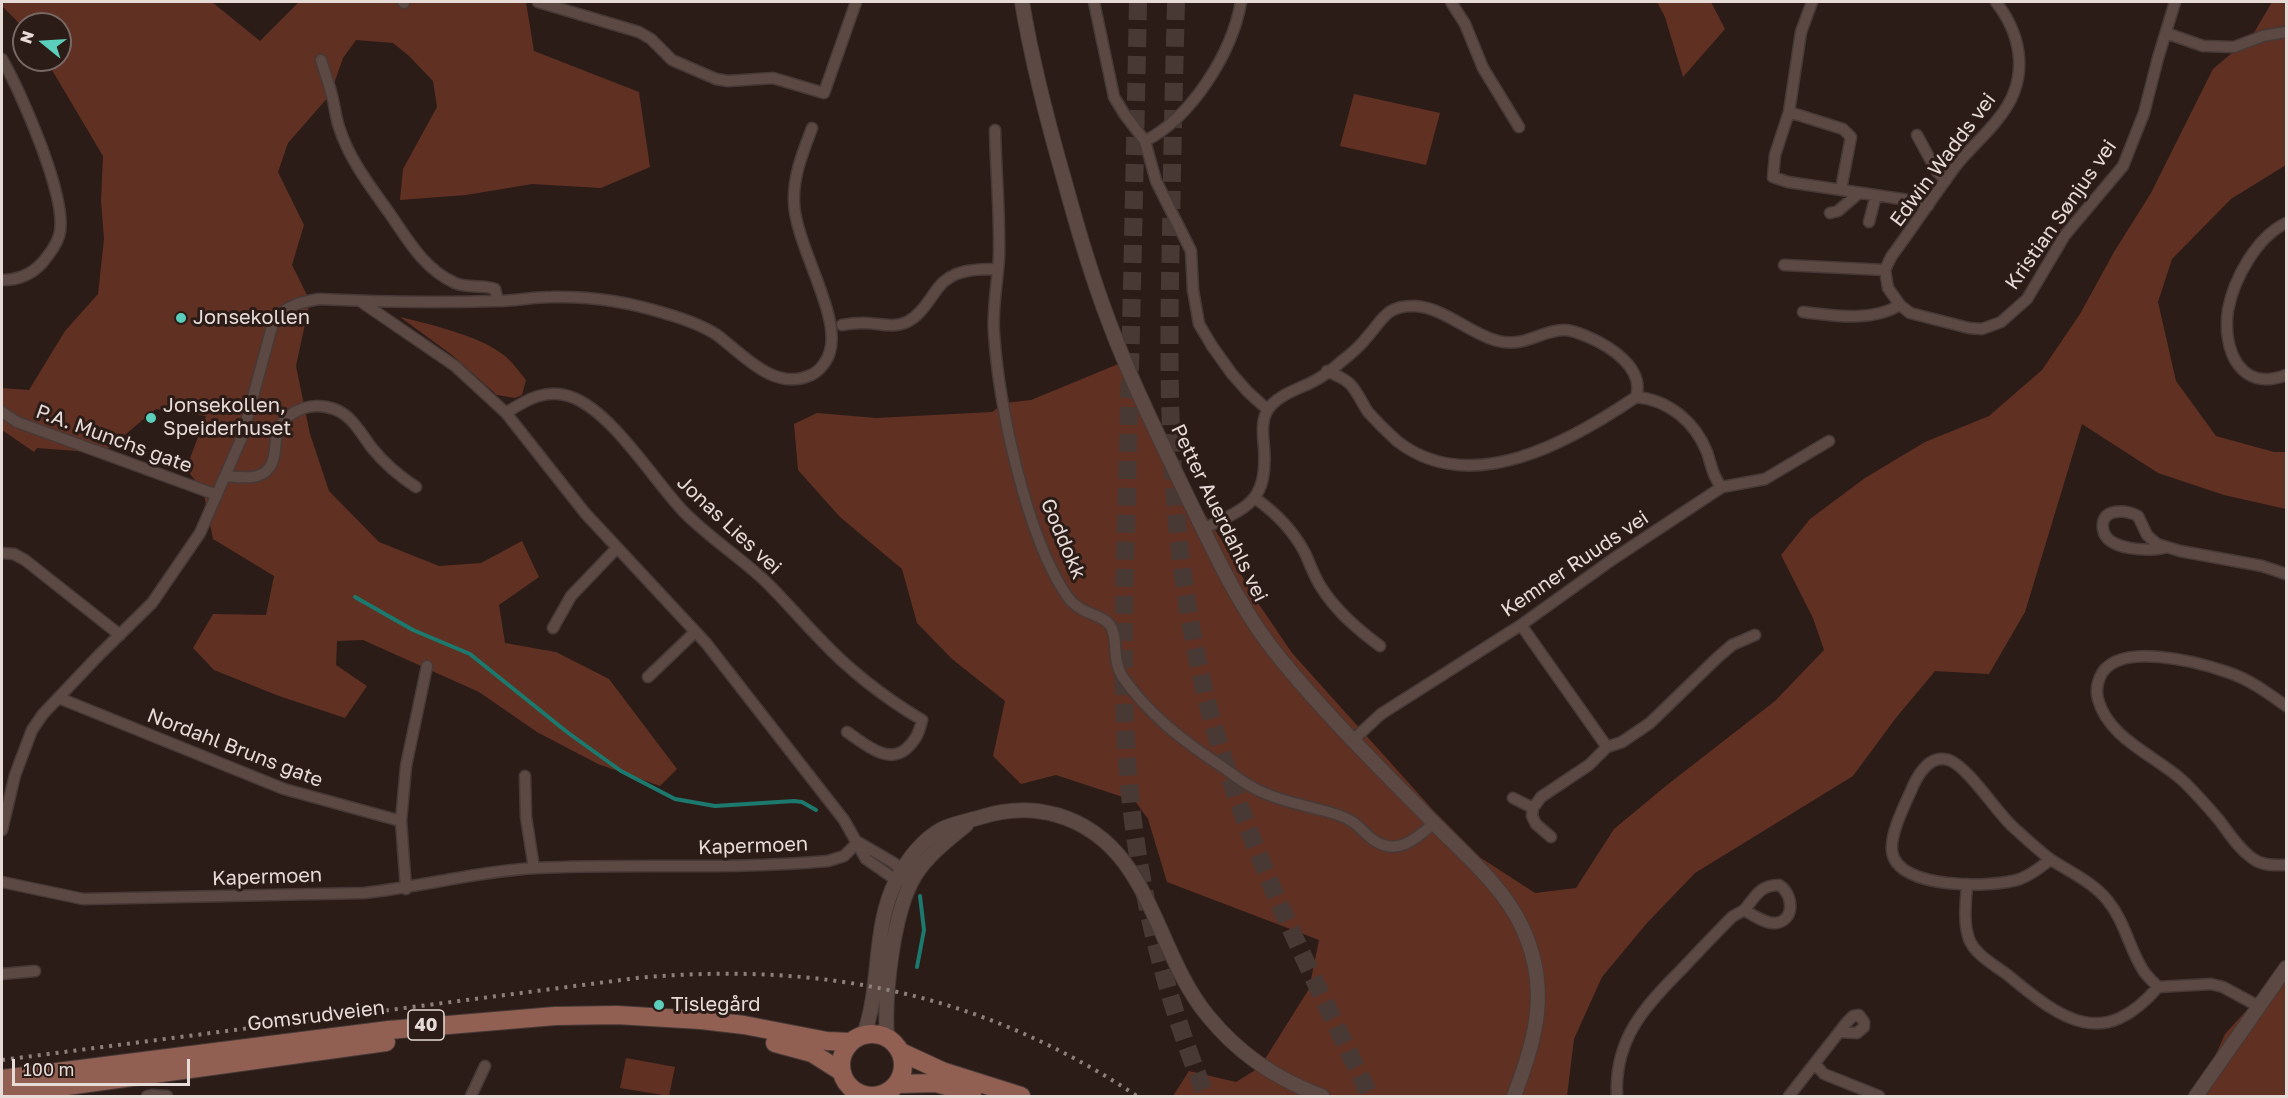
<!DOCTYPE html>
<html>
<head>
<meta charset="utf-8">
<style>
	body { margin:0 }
	#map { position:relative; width:2288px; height:1098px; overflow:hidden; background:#2c1c17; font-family:"Golos Text",sans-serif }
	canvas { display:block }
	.frame { position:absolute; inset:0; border:3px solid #e6dbd7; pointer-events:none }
	.north { position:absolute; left:12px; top:12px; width:60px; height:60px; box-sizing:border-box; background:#2c1c17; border:2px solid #766864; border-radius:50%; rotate:288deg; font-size:16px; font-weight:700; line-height:24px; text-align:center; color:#e6dbd7 }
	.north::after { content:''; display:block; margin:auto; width:21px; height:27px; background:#5bcebc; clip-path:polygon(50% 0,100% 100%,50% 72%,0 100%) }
	.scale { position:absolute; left:12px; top:1059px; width:178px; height:27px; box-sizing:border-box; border:3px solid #e6dbd7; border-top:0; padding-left:8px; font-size:18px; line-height:21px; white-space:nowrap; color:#e6dbd7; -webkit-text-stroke:4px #2c1c17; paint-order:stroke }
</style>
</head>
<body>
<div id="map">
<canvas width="2288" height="1098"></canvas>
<div class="frame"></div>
<div class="north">N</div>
<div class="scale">100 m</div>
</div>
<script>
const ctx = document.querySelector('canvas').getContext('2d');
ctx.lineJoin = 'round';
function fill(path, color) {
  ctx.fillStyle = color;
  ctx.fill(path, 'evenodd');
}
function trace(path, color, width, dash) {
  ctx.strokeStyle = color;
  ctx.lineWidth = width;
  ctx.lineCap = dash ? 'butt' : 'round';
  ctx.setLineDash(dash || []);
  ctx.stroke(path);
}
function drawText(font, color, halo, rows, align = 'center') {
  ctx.font = font + ' "Golos Text",sans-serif';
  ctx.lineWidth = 6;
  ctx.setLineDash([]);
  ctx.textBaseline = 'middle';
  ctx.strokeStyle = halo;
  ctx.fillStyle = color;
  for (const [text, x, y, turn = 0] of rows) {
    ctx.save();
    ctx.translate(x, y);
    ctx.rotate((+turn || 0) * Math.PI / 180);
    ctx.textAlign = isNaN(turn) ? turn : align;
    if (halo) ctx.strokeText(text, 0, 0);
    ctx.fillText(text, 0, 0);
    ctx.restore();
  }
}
const green = new Path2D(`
	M2 2H212L260 41 299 2H526L534 51 639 92 650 167 601 188 532 184 466 195 400 200 403 169 437 107 433 81 409 56 393 43 356 40 343 58 330 95 288 143 278 172 304 225 292 265 310 301 296 366 310 434 329 491 379 542 439 566 481 563 522 541 539 577 499 605 505 643 556 652 609 679 677 769 660 786 598 764 537 732 479 692 363 640 337 641 336 665 367 686 345 718 279 696 214 670 193 648 213 614 266 615 274 576 213 539 203 490 186 469 206 416 156 409 103 453 37 448 34 452 2 430V388L29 390 65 331 98 294 104 239 101 201 103 156 46 60H60V24H24V28L2 6Z
	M1657 2H1711L1725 29 1683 77 1665 17Z
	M2272 2H2286V165L2231 199 2172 259 2158 302 2176 381 2216 436 2274 452H2286V509L2224 495 2158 473 2082 424 2025 612 1989 674 1935 671 1895 719 1853 776 1695 873 1647 923 1602 977 1574 1039 1567 1096H1173L1189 1071 1236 1082 1260 1067 1309 989 1319 940 1167 882 1148 819 1135 801 1056 775 1021 784 993 756 1005 701 952 659 917 623 902 569 840 517 798 470 794 424 817 413 876 418 992 412 1004 403 1031 400 1128 360 1184 482 1221 539 1254 597 1292 653 1433 810 1481 858 1535 893 1576 888 1614 829 1667 785 1775 701 1824 650 1813 618 1781 555 1810 519 1865 478 1925 442 1989 416 2042 370 2080 314 2114 252 2151 193 2213 69 2252 36Z
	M1354 94 1440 113 1426 165 1340 146Z
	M400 317C429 324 476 335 501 353 511 360 518 370 526 380L522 395 515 398 497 395 452 355Z
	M2286 967V1096H2197L2225 1034Z
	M626 1058 675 1067 669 1096 620 1088Z`);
const stream = new Path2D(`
	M355 597 413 630 470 654 567 732 621 771 675 799 715 806 794 801 802 802 816 810
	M917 967 924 930 920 896`);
const trunkTunnel = new Path2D(`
	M1138 2C1135 150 1132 298 1128 446 1126 559 1119 673 1129 785 1139 892 1165 997 1206 1096
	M1176 2C1174 79 1172 157 1171 235 1167 397 1168 550 1209 709 1245 845 1310 970 1370 1096`);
const minor = new Path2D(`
	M403 2 404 3
	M538 2 639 32 651 39 672 60 716 79 728 81 773 78 824 93 856 2
	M1094 2 1114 97 1125 115 1145 141 1156 181 1191 251 1193 290 1199 324 1212 346 1232 374 1248 392 1268 410
	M1451 2 1465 24 1483 68 1519 127
	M1812 2 1801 32 1789 112 1775 155 1773 177 1788 182 1915 201 1928 206
	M1996 2C2024 38 2029 82 1998 119 1985 136 1968 150 1955 167 1933 197 1913 227 1891 257L1885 270 1888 288 1900 305 1910 313 1969 328 1982 329 2001 322 2027 299 2065 235 2123 166 2144 113 2158 58 2175 2
	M2166 33 2203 46 2234 47 2263 36 2286 32
	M2 59C20 90 70 202 59 236 56 246 48 256 42 263 31 275 18 280 2 280
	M321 60C325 73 330 86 333 100 335 109 336 118 339 127 349 159 370 186 390 214 408 240 424 269 455 283 469 289 484 284 495 289L498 301
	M1789 112 1843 129 1851 137 1841 189
	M995 130C996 172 1000 214 999 256 998 281 992 307 994 333 999 406 1026 536 1067 596 1081 616 1101 613 1110 625 1119 637 1111 658 1122 676 1148 714 1183 741 1221 766 1234 775 1247 786 1262 792 1279 800 1298 804 1317 809 1330 812 1342 815 1353 822 1361 828 1367 836 1375 841 1398 856 1417 838 1434 823
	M1917 135 1937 172 1946 180
	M1145 141C1192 117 1232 53 1241 2
	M1830 213 1838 211 1859 193
	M1869 222 1876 195
	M2286 223C2257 237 2234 278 2228 310 2222 349 2240 393 2286 375
	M1784 265 1885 270
	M360 301 455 366 506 413 585 513 706 643 844 820 866 859 896 880 911 882
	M1803 312C1835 316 1872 322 1900 305
	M842 325C848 324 854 323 861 323 876 322 891 329 907 322 921 315 929 300 938 288 952 269 976 269 998 269
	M1327 371C1335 375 1345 378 1351 385 1358 393 1362 403 1368 412 1377 422 1387 432 1397 441 1471 499 1571 441 1636 397 1669 400 1695 422 1707 452 1711 464 1713 478 1722 487
	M2 412 17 422 217 495
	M506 413C527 399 548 387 574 398 613 414 653 479 683 511 706 535 738 556 763 579 783 598 800 619 819 638 848 669 885 698 922 720 919 733 916 740 906 749 887 765 864 743 847 732
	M226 476C239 477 260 481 269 468 278 457 273 440 279 428 290 408 314 402 334 409 352 415 361 434 372 448 384 463 399 476 416 487
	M1255 498C1276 513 1293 530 1305 553 1310 564 1314 576 1321 587 1336 611 1357 629 1380 646
	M1203 529C1248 507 1268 502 1264 447 1263 435 1261 422 1267 411 1277 394 1300 389 1316 380 1325 375 1334 368 1342 361 1351 354 1361 345 1368 336 1383 319 1387 305 1415 306 1445 308 1470 334 1498 341 1526 348 1543 329 1565 330 1572 330 1580 334 1586 336 1610 346 1645 368 1636 397
	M2167 547C2152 552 2106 551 2103 529 2100 507 2126 510 2138 516L2147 535 2157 544 2180 551 2262 566 2286 574
	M2 553 14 554 25 560 120 635
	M1521 625 1607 747
	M553 628 571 596 616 549
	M648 677 695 632
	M59 698 284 789 401 821
	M2286 706C2268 693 2249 679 2227 672 2198 662 2116 640 2100 677 2097 684 2096 692 2098 699 2108 738 2154 755 2182 780 2195 792 2207 806 2219 820 2229 833 2238 848 2252 858 2262 866 2274 865 2286 865
	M1353 740 1381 714 1521 625 1613 559 1722 487 1765 479 1829 441
	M525 776 526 817 534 868
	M1513 798 1533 808
	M2 830 15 775 32 730 43 714 99 655 152 603 200 533 242 437 273 323C283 306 301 302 319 299 378 302 438 303 496 301 515 301 533 297 551 297 590 296 630 302 667 314 684 319 702 325 717 335 744 355 774 392 811 375 820 371 828 360 830 351 841 315 795 244 794 202 793 176 803 152 812 128
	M1551 837 1536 824 1532 816 1533 808 1541 797 1589 765 1607 747 1622 742 1650 723 1717 658 1732 645 1755 635
	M858 842 894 863 907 875
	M2050 860C2041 867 2031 875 2020 879 1993 888 1896 890 1892 851 1890 832 1906 803 1913 786 1920 771 1931 754 1949 760 1968 767 1995 810 2012 826 2022 835 2042 854 2053 861 2072 873 2094 883 2108 901 2125 922 2129 948 2143 970 2147 977 2153 981 2158 987L2211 984 2223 987 2258 1006
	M2 882 83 899 364 893C421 887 478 871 536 868 633 863 731 870 828 861L844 856 858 842
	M1967 884C1966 901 1963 922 1969 939 1975 955 1996 966 2009 976 2063 1021 2104 1050 2158 987
	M406 889 401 821 406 766 427 666
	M2 974 35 971
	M1815 1064 1824 1074 1879 1096
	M147 1096 152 1095 167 1096
	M471 1096 485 1066
	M1617 1096C1614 1040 1644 1007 1681 970 1698 952 1715 934 1732 917 1736 914 1742 912 1745 909 1756 896 1760 885 1779 885 1793 893 1796 920 1776 923 1765 924 1753 915 1744 910
	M1789 1096 1847 1022 1853 1016 1859 1015 1864 1022V1027L1857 1033 1840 1032`);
const tertiary = new Path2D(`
	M1022 2C1032 62 1047 120 1064 179 1077 227 1091 275 1109 322 1131 381 1159 437 1186 494 1215 553 1240 611 1283 662 1329 718 1382 770 1433 822 1464 854 1503 886 1522 927 1550 987 1537 1037 1514 1096
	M864 1034C882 985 872 926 897 879 907 860 923 839 942 829 954 823 969 821 981 817 1006 809 1033 808 1057 815 1152 843 1153 950 1208 1016 1238 1053 1278 1080 1322 1096
	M887 1037C884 995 893 909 916 874 929 854 948 840 966 825
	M2196 1096 2286 968`);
const primary = new Path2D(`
	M841 1065a31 31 0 1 1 62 0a31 31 0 1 1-62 0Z
	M775 1043 812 1053 842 1072
	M901 1052 942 1071 1021 1096
	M2 1079 389 1030 555 1016 617 1015 701 1020 744 1025 827 1041 851 1042
	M898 1084 936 1083 972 1093
	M2 1095 386 1042`);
const rail = new Path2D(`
	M2 1060 637 978C820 961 982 993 1137 1096`);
const markers = [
	[181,318,6,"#5bcebc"],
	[151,418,6,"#5bcebc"],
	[659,1005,6,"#5bcebc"]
];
const shields = [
	[426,1025,36]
];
const shieldNames = [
	["40",426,1025]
];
const streetNames = [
	["Edwin Wadds vei",1943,160,-53],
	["Kristian Sønjus vei",2061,215,-55],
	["P.A. Munchs gate",114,439,20],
	["Petter Auerdahls vei",1219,513,64],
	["Jonas Lies vei",729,525,43],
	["Goddokk",1063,539,67],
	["Kemner Ruuds vei",1575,564,-34],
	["Nordahl Bruns gate",235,748,21],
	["Kapermoen",753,846,-2],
	["Kapermoen",267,877,-2],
	["Gomsrudveien",316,1016,-7]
];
const poiNames = [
	["Jonsekollen",193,318],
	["Jonsekollen,",163,406],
	["Speiderhuset",163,429],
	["Tislegård",671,1005]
];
fill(green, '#603023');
trace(stream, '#1c796d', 4);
trace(trunkTunnel, '#483934', 18, [18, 9]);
trace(minor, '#463937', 13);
trace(tertiary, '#463937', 16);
trace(primary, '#463937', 20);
trace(minor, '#5c4943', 10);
trace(tertiary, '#5c4943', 14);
trace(primary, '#926053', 18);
trace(rail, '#8d807b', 4, [3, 6]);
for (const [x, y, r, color] of markers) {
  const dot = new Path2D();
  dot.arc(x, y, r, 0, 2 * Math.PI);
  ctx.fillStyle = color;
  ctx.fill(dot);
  trace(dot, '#2c1c17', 2);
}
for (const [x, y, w] of shields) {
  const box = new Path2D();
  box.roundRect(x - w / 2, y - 15, w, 30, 4.5);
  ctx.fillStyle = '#2c1c17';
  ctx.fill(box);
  trace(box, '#e6dbd7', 1.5);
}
drawText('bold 18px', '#e6dbd7', null, shieldNames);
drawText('20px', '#e6dbd7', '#2c1c17', streetNames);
drawText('20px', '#e6dbd7', '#2c1c17', poiNames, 'left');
</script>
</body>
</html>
